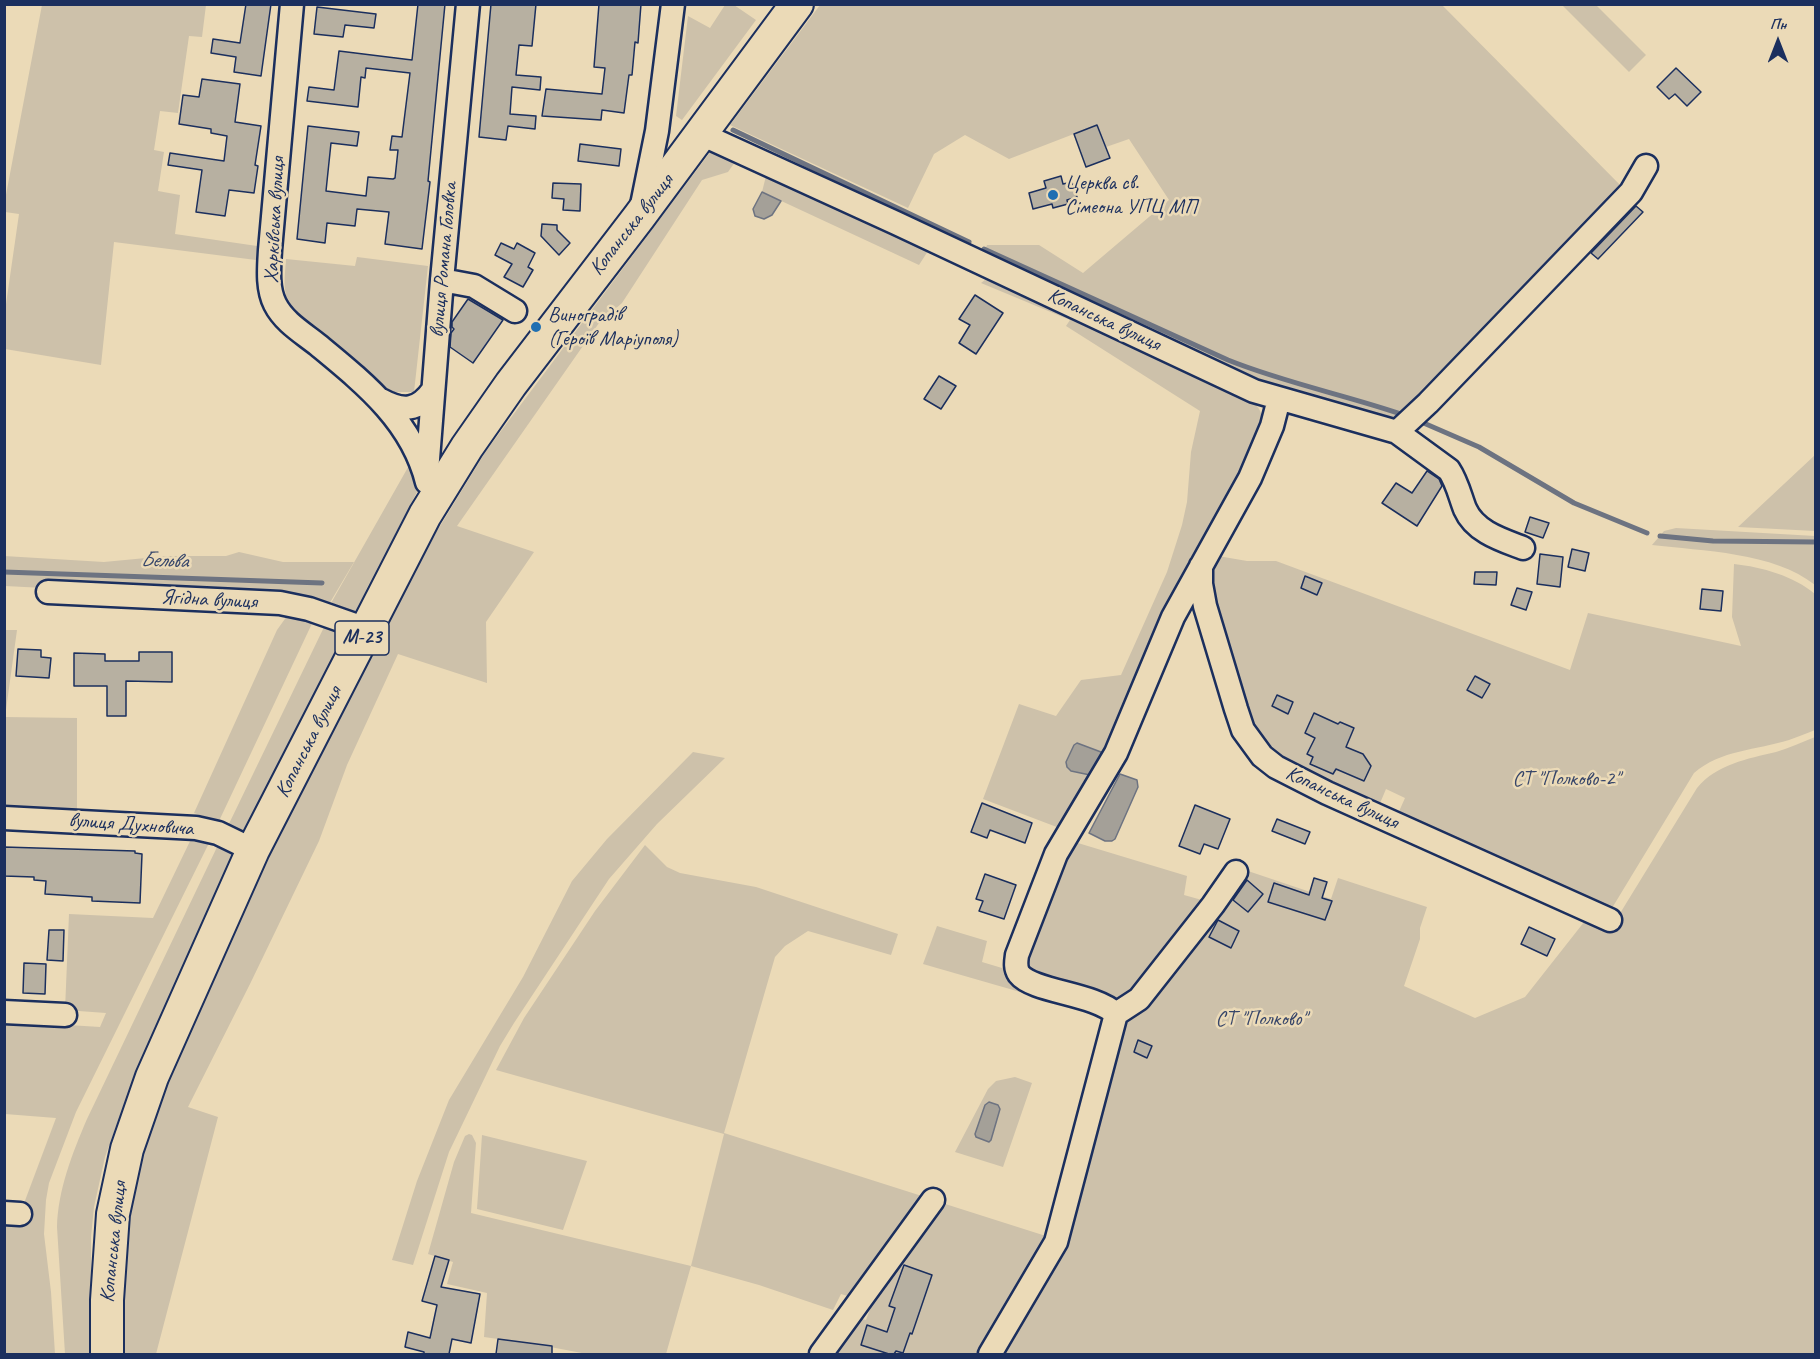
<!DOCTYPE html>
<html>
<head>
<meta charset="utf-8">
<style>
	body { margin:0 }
	#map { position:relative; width:1820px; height:1359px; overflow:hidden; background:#ebdab7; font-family:Caveat,sans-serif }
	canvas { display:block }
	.frame { position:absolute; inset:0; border:6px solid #1b2f5e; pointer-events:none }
	.north { position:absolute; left:1748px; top:12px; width:60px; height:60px; -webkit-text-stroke:4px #ebdab7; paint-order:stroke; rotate:0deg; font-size:16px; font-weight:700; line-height:24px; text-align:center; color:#1b2f5e }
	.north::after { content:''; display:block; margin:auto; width:21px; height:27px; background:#1b2f5e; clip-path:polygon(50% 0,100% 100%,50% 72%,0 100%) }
</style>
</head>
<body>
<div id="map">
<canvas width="1820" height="1359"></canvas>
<div class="frame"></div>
<div class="north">Пн</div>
</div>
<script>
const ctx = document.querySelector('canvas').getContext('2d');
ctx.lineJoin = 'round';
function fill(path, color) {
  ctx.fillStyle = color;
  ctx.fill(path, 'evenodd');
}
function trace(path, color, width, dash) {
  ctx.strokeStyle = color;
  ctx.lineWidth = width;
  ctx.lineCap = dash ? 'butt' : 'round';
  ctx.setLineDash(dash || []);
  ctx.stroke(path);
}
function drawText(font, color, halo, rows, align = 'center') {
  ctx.font = font + ' Caveat,sans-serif';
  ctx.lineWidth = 5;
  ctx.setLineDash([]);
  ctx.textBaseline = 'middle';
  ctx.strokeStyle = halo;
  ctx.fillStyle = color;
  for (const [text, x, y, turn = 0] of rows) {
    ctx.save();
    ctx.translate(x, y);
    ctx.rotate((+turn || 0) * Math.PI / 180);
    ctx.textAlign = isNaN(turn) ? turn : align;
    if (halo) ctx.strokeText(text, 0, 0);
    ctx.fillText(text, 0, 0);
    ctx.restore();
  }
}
const green = new Path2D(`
	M42 5H206L202 37 189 36 178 113 160 111 154 150 164 152 158 191 180 195 175 234 257 246 256 260 114 242 101 365 5 349V311L19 214 5 212V200Z
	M725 5H734L756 20 682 120 676 116 688 16 710 28Z
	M820 5H1442L1626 191 1395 424 1269 387 983 255 987 245H1039L1083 273 1169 200 1129 139 1106 147 1097 125 1009 159 965 135 934 154 908 208 730 125Z
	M1562 5H1596L1646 55 1629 72Z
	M711 151 735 162 728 172 702 180 622 303 599 323 457 526 534 552 486 622 487 683 398 654 347 765 319 841 250 984 188 1107 218 1117 156 1354H116L115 1299 137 1151 245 898 407 580 486 451Z
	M766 176 928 251 919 265 762 192Z
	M357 257 428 266 414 392H390L290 306C282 291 285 276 286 259L355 266Z
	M985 280 1017 290 1248 398C1261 408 1264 414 1261 431L1117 734 1062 829 983 799 1019 704 1056 716 1081 680 1121 675 1167 572 1182 525 1187 502 1191 452 1200 411 1066 326 1070 320 981 283Z
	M1815 455V531L1738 527Z
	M411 462 418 485 417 492 367 588 353 621 326 612Z
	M1676 528 1815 536V585C1774 552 1702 551 1652 545L1664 531Z
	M239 552 283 562H354L325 611 280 600 5 586 4 556 104 562 167 556H226Z
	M1218 556 1247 561H1276L1570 670 1588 613 1741 646 1732 617 1734 564C1762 567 1794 576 1815 594V730C1807 733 1798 737 1789 740 1757 750 1720 750 1694 773L1609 913 1397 816 1405 798 1386 789 1378 808 1304 775 1256 738 1243 707 1215 594 1213 569Z
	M292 609 316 615 219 821 194 813 277 630Z
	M326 623 345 632V636L245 837 225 832Z
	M5 630H17L5 717 77 718V811L5 809Z
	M1815 737V1354H999L1059 1250 1119 1019 1248 871 1331 899 1338 878 1427 907 1420 928V939L1404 986 1475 1018 1525 997 1588 917 1611 928 1697 788C1717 764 1747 759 1776 752 1789 748 1802 742 1815 737Z
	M693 752 725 758 657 824 609 879 514 1023 500 1046 449 1152 413 1265 392 1260 417 1181 449 1100 523 977 572 881 607 839Z
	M192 837 210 841 76 1112 49 1183 46 1200 44 1234 51 1292 55 1354H5L4 1223 20 1214 56 1118 5 1114V1021L100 1027 106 1013 65 1010 69 914 153 918Z
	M1068 840 1187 876 1184 895 1209 902 1135 991 1118 1002 1033 978 1022 960Z
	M218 845 236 849V855L116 1126 105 1157 94 1207 91 1237V1354H65L57 1227C58 1190 72 1154 87 1119Z
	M645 845 667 867 680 873 756 887 898 934 891 955 808 931 785 946 775 957 724 1133 925 1197 851 1297 841 1294 833 1310 759 1285 691 1266 666 1354H587L540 1345 484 1337 487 1293 447 1284 453 1262 428 1254 454 1162 465 1136 469 1134 472 1135 476 1143 471 1213 691 1266 724 1134 496 1070 524 1018 595 911Z
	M937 926 987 941 982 962 1002 968 1009 950 1011 967 1097 1005 1104 1019 1100 1015 923 964Z
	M1015 1077 1032 1083 1003 1167 955 1152 988 1089 996 1081Z
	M482 1135 587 1161 563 1230 477 1209Z
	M939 1202 1049 1237 982 1354H831L857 1318 866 1320 876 1293Z`);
const water = new Path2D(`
	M762 192 781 201 772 215 764 219 755 216 753 209Z
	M1077 743 1101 752V755L1090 775 1071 771 1067 767 1066 762 1074 745Z
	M1120 774 1137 780 1138 787 1115 839 1112 841H1105L1089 833Z
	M989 1102 998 1105 1000 1109 991 1140 989 1142 976 1137 975 1134 985 1105Z`);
const stream = new Path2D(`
	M733 130 969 242
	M984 249 1228 360C1285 383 1346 395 1404 415
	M1419 421 1479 447 1574 503 1647 533
	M1660 536 1713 541 1816 542
	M4 572 322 583`);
const building = new Path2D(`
	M246 4H271L261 76 234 72 236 57 211 53 213 39 240 43Z
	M418 4H445L428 181 430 182 422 249 385 244 389 212 357 209 355 226 327 223 325 243 297 239 308 126 359 132 357 146 331 143 326 191 366 196 368 177 393 179 395 178 398 150H390L392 136 402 137 410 73 366 68 365 78 361 77 358 107 307 101 309 87 334 90 339 51 412 60Z
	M491 4H536L532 46 519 45 516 75 541 77 540 90 512 87 510 114 536 116 535 129 508 126 506 140 479 137Z
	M599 4H641L638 43 635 42 632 75H629L624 113 602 110 601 120 542 116 546 89 602 94 605 68 594 67Z
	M317 7 376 14 374 28 345 25 343 37 314 34Z
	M1676 68 1701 92 1687 106 1675 94 1669 99 1657 87Z
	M202 79 240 84 235 122 261 126 255 165 258 166 254 193 229 190 225 216 196 212 202 170 168 165 170 153 224 161 227 136 211 133V129L179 124 183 95 199 97Z
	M1097 125 1110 158 1086 167 1074 134Z
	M580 144 621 149 619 166 578 161Z
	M1061 176 1063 184 1072 182 1077 197 1067 200 1068 204 1053 208 1052 204 1033 209 1029 193 1046 188 1044 181Z
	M553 183 581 184 580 211 563 210 564 199 552 198Z
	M1636 206 1643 212 1598 259 1591 253Z
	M542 224 557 225V230L570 243 559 255 541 236Z
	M501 243 514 249 517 243 535 253 528 267 533 270 523 287 504 277 512 264 495 255Z
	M975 295 1003 313 976 354 959 343 970 325 959 319Z
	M468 299 503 320 473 363 450 347 451 333 454 329 452 327V322Z
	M939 376 956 386 941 409 924 399Z
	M1427 471 1439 479 1442 486 1417 526 1382 503 1396 483 1412 493Z
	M1530 517 1549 523 1543 538 1525 532Z
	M1572 549 1589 553 1585 571 1568 567Z
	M1540 554 1563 557 1560 587 1537 584Z
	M1475 572H1497L1496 585 1474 584Z
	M1305 576 1322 583 1317 595 1301 588Z
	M1517 588 1532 592 1526 610 1511 605Z
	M1702 589 1723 591 1721 611 1700 609Z
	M18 649 41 650V657L51 658 49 678 16 676Z
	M139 652H172V682L126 681V716H107V686H74V653L105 654V661H139Z
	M1475 676 1490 684 1482 698 1467 690Z
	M1277 695 1293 702 1288 714 1272 706Z
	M1314 713 1338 724 1340 722 1354 728 1346 747 1363 754 1371 766 1364 781 1336 769 1333 774 1310 764 1313 757 1307 754 1315 738 1305 733Z
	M982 803 1032 823 1025 843 990 830 987 838 971 832Z
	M1195 805 1230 819 1218 849 1204 844 1200 854 1179 846Z
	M1277 819 1310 832 1305 844 1272 831Z
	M4 847 135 851V853L142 854 140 903 92 901V897L45 894 46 881 34 880V877L4 876Z
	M985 874 1016 885 1004 919 979 911 983 901 976 899Z
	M1314 878 1327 882 1322 898 1332 901 1325 920 1268 902 1274 883 1309 895Z
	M1247 880 1263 894 1248 912 1233 900Z
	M1218 920 1239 931 1231 948 1209 937Z
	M1529 927 1555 939 1547 956 1521 944Z
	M49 930H64L63 961 47 960Z
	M24 963 46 964 45 994 23 993Z
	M1138 1040 1152 1046 1147 1058 1134 1052Z
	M435 1256 449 1260 441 1287 480 1294 471 1343 452 1339 449 1354H424V1352L405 1347 408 1332 430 1338 437 1305 422 1301Z
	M904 1265 932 1275 912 1334 910 1333 903 1353 896 1351 894 1354H889L861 1345 867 1325 887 1332 895 1308 889 1306Z
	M498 1339 552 1346V1354H496Z`);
const minor = new Path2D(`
	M292 4 270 250C269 268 267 288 275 304 284 322 303 333 318 345 364 383 412 421 427 482
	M701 134 896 223 1254 391 1397 432 1449 470C1457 482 1460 496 1465 509 1475 532 1502 540 1523 548
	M641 210 657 131 673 4
	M442 280 474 286 515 311
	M381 400C403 412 418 411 433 390
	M1397 432 1428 403 1631 192 1646 166
	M427 472 442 280 468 4
	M1201 566V584L1205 606 1236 709 1243 730 1262 756 1276 767 1327 793 1610 920
	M48 592 280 603 309 609 366 629
	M4 818 196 828 218 833 253 850
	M4 1012 65 1015
	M1116 1014C1094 993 1033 992 1019 974 1015 968 1016 962 1017 955L1056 854 1116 753 1173 617 1250 478 1272 426 1279 399
	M4 1213 20 1214
	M821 1354 933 1200
	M990 1354 1056 1242 1116 1014 1139 999 1213 905 1236 872`);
const highway = new Path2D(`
	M107 1354V1300L113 1214 127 1149 152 1077 253 850 425 515 467 447 511 384 639 217 797 4`);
const markers = [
	[1053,195,6,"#1f6fb2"],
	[536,327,6,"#1f6fb2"]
];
const shields = [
	[362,638,54]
];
const shieldNames = [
	["М-23",362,638]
];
const poiNames = [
	["Церква св.",1065,183],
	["Сімеона УПЦ МП",1065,207],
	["Виноградів",548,315],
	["(Героїв Маріуполя)",548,339]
];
const streetNames = [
	["Харківська вулиця",275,220,-87],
	["Копанська вулиця",632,225,-52],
	["вулиця Романа Головка",444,260,-85],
	["Копанська вулиця",1104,320,25],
	["Ягідна вулиця",209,600,3],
	["Копанська вулиця",309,742,-63],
	["Копанська вулиця",1342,798,25],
	["вулиця Духновича",131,825,4],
	["Копанська вулиця",114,1242,-84]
];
const parkNames = [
	["СТ \"Полково-2\"",1566,779],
	["СТ \"Полково\"",1261,1019]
];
const waterNames = [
	["Бельва",164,561,2]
];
fill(green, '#cdc1aa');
fill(water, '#a4a098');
trace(water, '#6d7381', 1.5);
trace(stream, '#6d7381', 5);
fill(building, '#b7b0a1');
trace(building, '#1b2f5e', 1.5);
trace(minor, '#1b2f5e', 27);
trace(highway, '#1b2f5e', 36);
trace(minor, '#ebdab7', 22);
trace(highway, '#ebdab7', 32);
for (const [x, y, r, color] of markers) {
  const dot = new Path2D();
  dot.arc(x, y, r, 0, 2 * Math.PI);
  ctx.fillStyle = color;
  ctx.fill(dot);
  trace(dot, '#ebdab7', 2);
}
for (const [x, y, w] of shields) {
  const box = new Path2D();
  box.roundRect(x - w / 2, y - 17, w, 34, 4.5);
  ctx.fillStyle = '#ebdab7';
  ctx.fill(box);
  trace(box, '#1b2f5e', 1.5);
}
drawText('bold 20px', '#1b2f5e', null, shieldNames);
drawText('21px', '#1b2f5e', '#ebdab7', poiNames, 'left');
drawText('21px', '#1b2f5e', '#ebdab7', streetNames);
drawText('21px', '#364569', '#ebdab7', parkNames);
drawText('italic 22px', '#36466a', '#ebdab7', waterNames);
</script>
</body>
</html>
